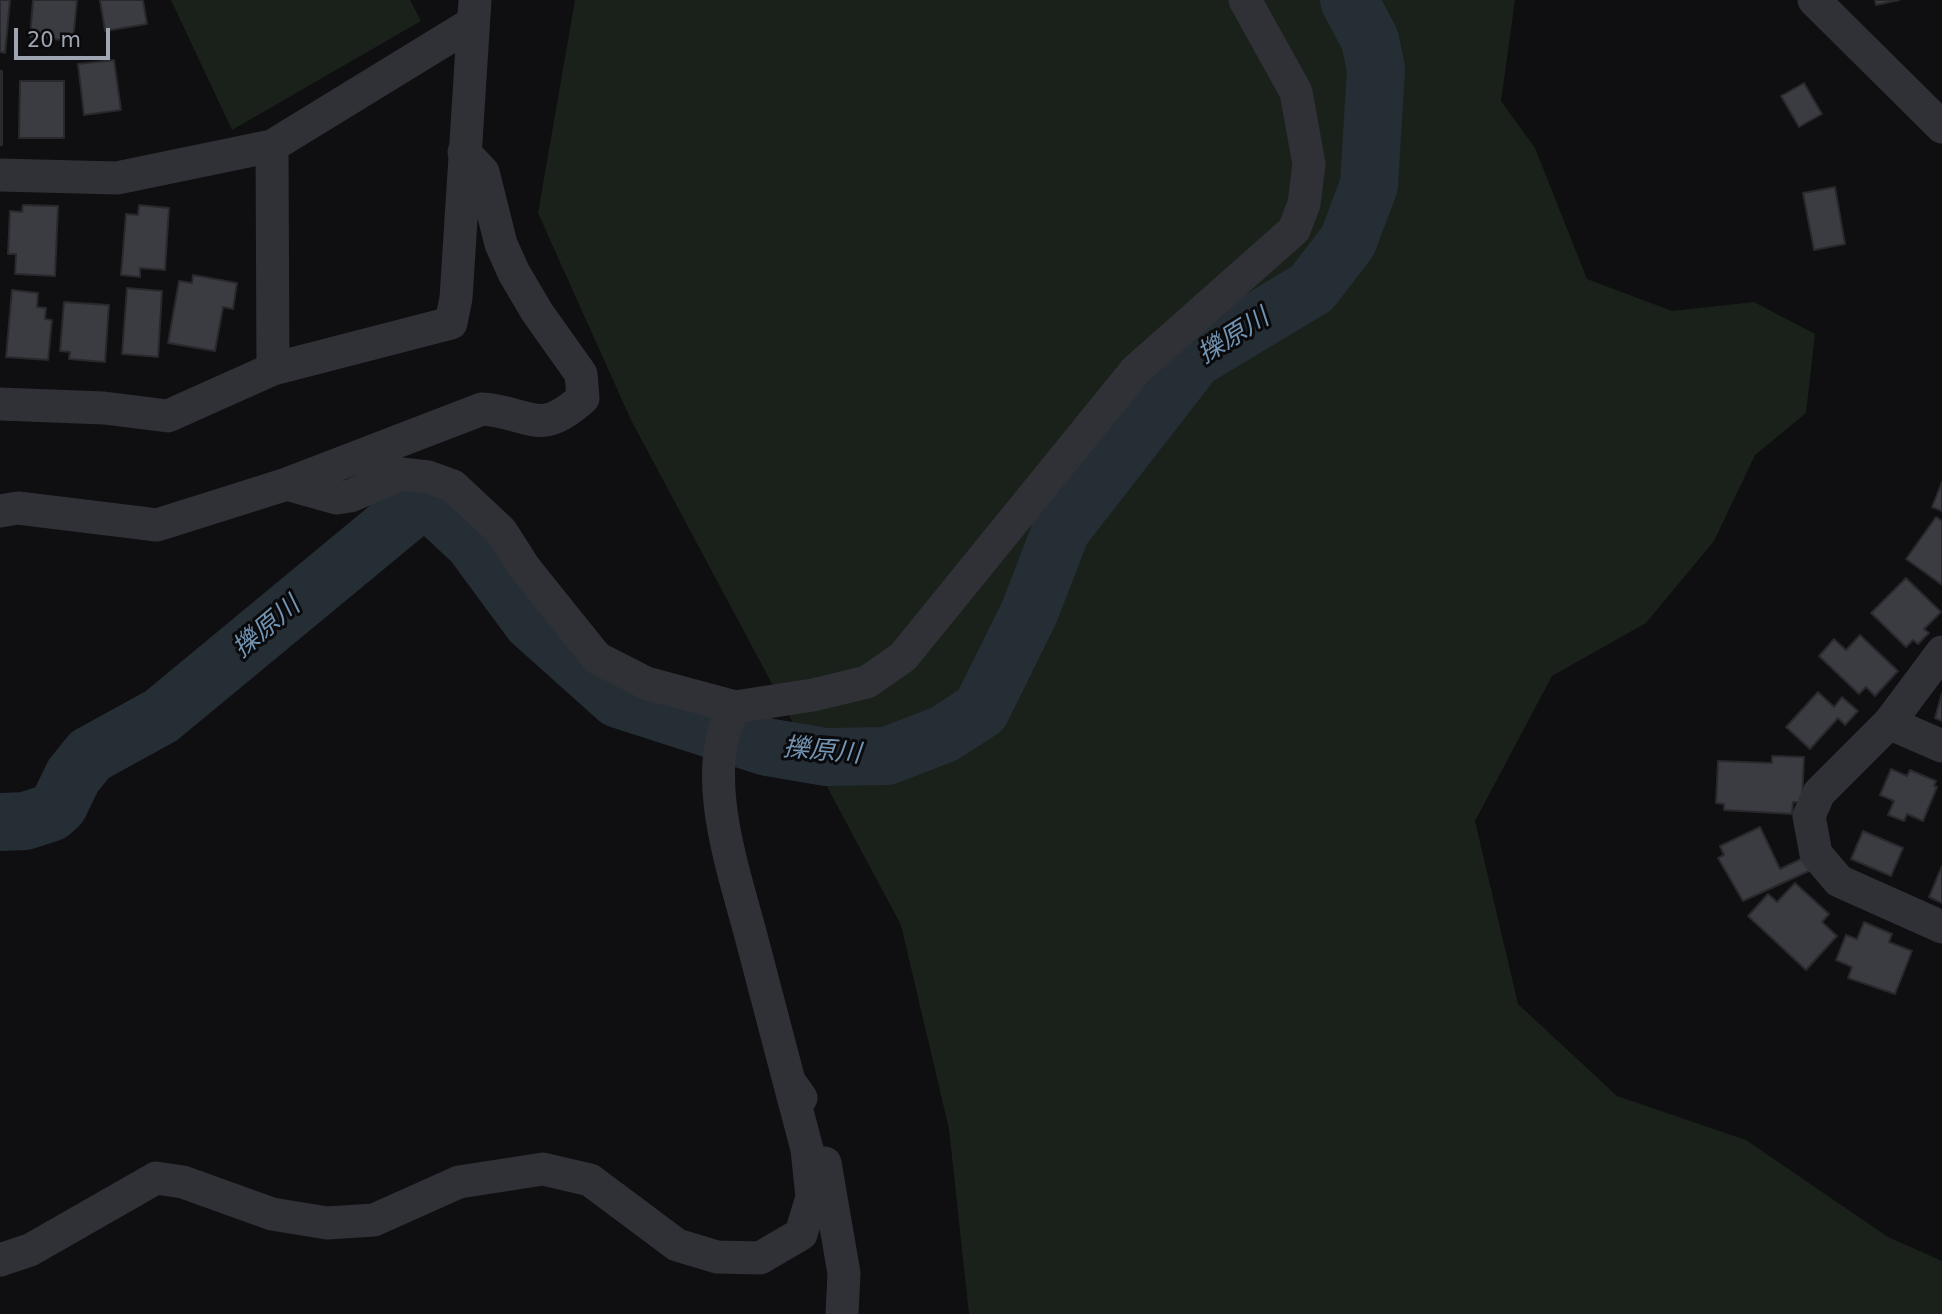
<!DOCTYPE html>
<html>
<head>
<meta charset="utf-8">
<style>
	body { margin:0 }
	#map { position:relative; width:1942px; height:1314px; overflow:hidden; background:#0f0f11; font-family:"DejaVu Sans",sans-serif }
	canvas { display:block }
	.scale { position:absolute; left:14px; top:28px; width:96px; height:32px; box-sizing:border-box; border:4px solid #9fa5b3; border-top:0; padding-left:9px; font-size:21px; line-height:24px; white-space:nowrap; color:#9fa5b3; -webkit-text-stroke:5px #0a0a0c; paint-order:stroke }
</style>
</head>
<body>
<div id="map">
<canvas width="1942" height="1314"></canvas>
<div class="scale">20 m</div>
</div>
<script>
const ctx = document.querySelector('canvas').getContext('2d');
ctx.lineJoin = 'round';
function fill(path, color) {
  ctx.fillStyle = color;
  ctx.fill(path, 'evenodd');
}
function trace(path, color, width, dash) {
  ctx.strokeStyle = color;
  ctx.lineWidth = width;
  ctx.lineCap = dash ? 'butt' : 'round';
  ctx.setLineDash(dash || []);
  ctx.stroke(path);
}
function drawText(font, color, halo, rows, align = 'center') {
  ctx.font = font + ' "DejaVu Sans","Noto Sans JP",sans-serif';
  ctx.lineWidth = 6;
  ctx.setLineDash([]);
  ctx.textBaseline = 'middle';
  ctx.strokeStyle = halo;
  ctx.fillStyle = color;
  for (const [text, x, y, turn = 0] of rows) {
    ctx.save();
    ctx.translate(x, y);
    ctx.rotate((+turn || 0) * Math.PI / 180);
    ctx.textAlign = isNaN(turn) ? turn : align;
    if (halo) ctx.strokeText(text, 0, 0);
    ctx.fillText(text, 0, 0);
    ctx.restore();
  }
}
const green = new Path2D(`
	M171 0H410L421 21 232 130Z
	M575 0H1515L1501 101 1535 148 1587 279 1672 311 1754 302 1815 334 1806 413 1755 455 1714 541 1646 623 1552 676 1475 821 1518 1004 1617 1096 1746 1140 1888 1237 1942 1261V1314H969L949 1129 901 925 631 420 538 213Z`);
const river = new Path2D(`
	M0 822 25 821 50 813 59 805 73 776 90 755 161 716 416 505 429 501 473 542 532 622 618 699 767 747 826 757 887 756 944 734 981 710 1029 613 1061 530 1194 359 1312 288 1348 241 1369 185 1376 69 1370 40 1349 0`);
const building = new Path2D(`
	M0 0H10L5 53 0 52Z
	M33 0H77L73 41 30 37Z
	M100 0H143L147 24 105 31Z
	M1875 0H1899L1876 5Z
	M114 60 121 110 84 115 78 64Z
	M0 71H2V145H0Z
	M20 81H64V138H19Z
	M1804 83 1822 114 1799 127 1781 96Z
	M1835 187 1845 244 1814 250 1803 193Z
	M23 205 58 206 55 276 15 274 16 254H8L10 211 22 212Z
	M139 205 169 208 165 270 140 268V277L121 275 126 214 138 215Z
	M193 275 237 283 233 309 223 307 215 351 168 343 179 281 192 283Z
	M127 288 162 291 158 357 122 354Z
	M12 290 38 293 37 307 46 308 45 319 52 320 48 360 6 357Z
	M64 302 109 305 105 362 69 359 70 352 60 351Z
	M1942 482V511L1932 507Z
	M1936 517 1942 521V585L1906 559Z
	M1906 578 1941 612 1924 629 1929 633 1918 644 1913 640 1906 647 1871 613Z
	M1860 635 1898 671 1875 696 1866 687 1859 694 1819 656 1834 639 1846 650Z
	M1818 692 1834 707 1842 697 1858 711 1845 725 1838 718 1810 749 1786 727Z
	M1942 693V721L1935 718Z
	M1772 756 1804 757 1802 802H1793L1792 814 1724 810V804L1716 803 1718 761 1772 763Z
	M1891 769 1907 776 1910 770 1936 781 1934 786 1937 787 1923 821 1907 814 1904 821 1888 815 1894 801 1880 795Z
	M1760 827 1780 869 1805 857 1811 870 1743 901 1718 858 1724 855 1720 846Z
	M1863 831 1903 848 1891 876 1851 859Z
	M1942 866V903L1929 897Z
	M1795 883 1829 914 1822 922 1837 936 1806 970 1748 916 1768 894 1777 902Z
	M1864 922 1892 934 1889 942 1912 951 1895 994 1848 978 1852 967 1836 960 1846 935 1857 939Z`);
const minor = new Path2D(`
	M1814 0 1942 127
	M272 146 273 369
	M0 175 117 178 272 146 471 24
	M0 404 104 408 168 416 273 369 451 323 456 298 475 0
	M287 484 482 409C530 412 538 439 583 398L581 374 537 312 514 273 501 244 483 172 464 152
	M0 511 18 508 157 525 287 484 337 498 350 496 401 474 428 477 453 486 501 531 524 567 597 658 646 683 735 707 813 695 867 682 903 657 1136 370 1294 230 1304 204 1309 164 1296 92 1245 0
	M1942 652 1889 723 1819 793 1809 816 1816 854 1839 881 1942 927
	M735 707C697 769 734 871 751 936 764 984 776 1033 789 1081L801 1098
	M1889 723 1942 746
	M825 1163 844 1273 842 1314
	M0 1260 30 1250 156 1178 183 1182 272 1214 327 1223 374 1220 459 1182 543 1169 590 1180 677 1245 717 1257 760 1258 801 1234 812 1197 807 1149 789 1081`);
const waterNames = [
	["擽原川",1234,337,-32],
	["擽原川",267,628,-40],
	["擽原川",822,752,5]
];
fill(green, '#19211a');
trace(river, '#252e35', 58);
fill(building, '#3b3c41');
trace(building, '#29292d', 2);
trace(minor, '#303136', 33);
drawText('italic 26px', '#7294b2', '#0a0a0c', waterNames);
</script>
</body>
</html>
